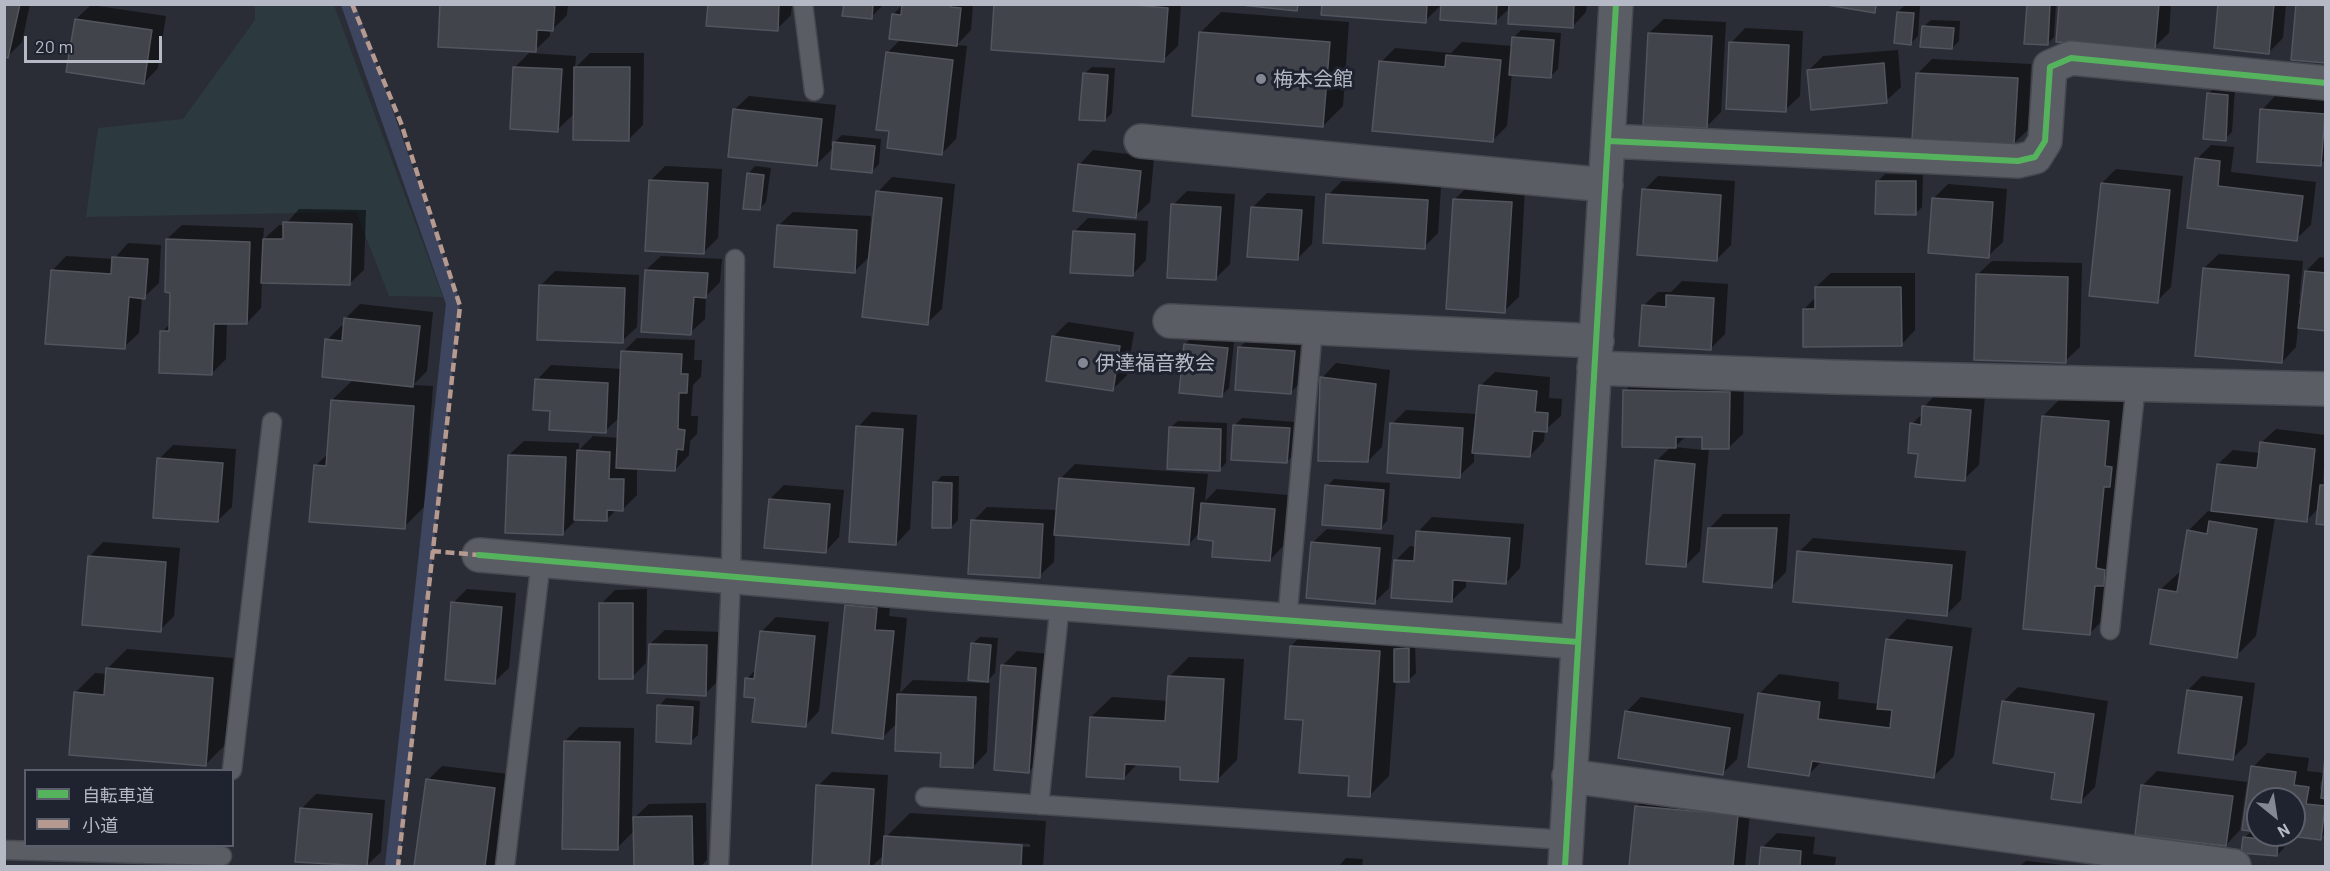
<!DOCTYPE html>
<html>
<head>
<meta charset="utf-8">
<style>
	body { margin:0 }
	#map { position:relative; width:2330px; height:871px; overflow:hidden; background:#2a2d36; font-family:Barlow,"Noto Sans JP",sans-serif }
	canvas { display:block }
	.frame { position:absolute; inset:0; border:6px solid #b5b9c6; pointer-events:none }
	.legend { position:absolute; left:24px; top:769px; width:210px; height:78px; box-sizing:border-box; background:#1f232f; border:2px solid #5b5f6b; margin:0; padding:8px 10px; list-style:none; font-size:18px; color:#b5b9c6 }
	.legend li { display:flex; align-items:center; gap:12px; height:30px }
	.legend b { width:30px; border:2px solid #5b5f6b }
	.north { position:absolute; left:2246px; top:787px; width:60px; height:60px; box-sizing:border-box; background:#1f232f; border:2px solid #5b5f6b; border-radius:50%; rotate:150deg; font-size:16px; font-weight:700; line-height:24px; text-align:center; color:#b5b9c6 }
	.north::after { content:''; display:block; margin:auto; width:21px; height:27px; background:#848894; clip-path:polygon(50% 0,100% 100%,50% 72%,0 100%) }
	.scale { position:absolute; left:24px; top:36px; width:138px; height:27px; box-sizing:border-box; border:3px solid #b5b9c6; border-top:0; padding-left:8px; font-size:18px; line-height:21px; white-space:nowrap; color:#b5b9c6; -webkit-text-stroke:4px #1f232f; paint-order:stroke }
</style>
</head>
<body>
<div id="map">
<canvas width="2330" height="871"></canvas>
<div class="frame"></div>
<ul class="legend">
<li><b style="height:8px;background:#56b35d"></b>自転車道</li>
<li><b style="height:8px;background:#b69a8f"></b>小道</li>
</ul>
<div class="north">N</div>
<div class="scale">20 m</div>
</div>
<script>
const ctx = document.querySelector('canvas').getContext('2d');
ctx.lineJoin = 'round';
function fill(path, color) {
  ctx.fillStyle = color;
  ctx.fill(path, 'evenodd');
}
function trace(path, color, width, dash) {
  ctx.strokeStyle = color;
  ctx.lineWidth = width;
  ctx.lineCap = dash ? 'butt' : 'round';
  ctx.setLineDash(dash || []);
  ctx.stroke(path);
}
function drawText(font, color, halo, rows, align = 'center') {
  ctx.font = font + ' Barlow,"Noto Sans JP",sans-serif';
  ctx.lineWidth = 6;
  ctx.setLineDash([]);
  ctx.textBaseline = 'middle';
  ctx.strokeStyle = halo;
  ctx.fillStyle = color;
  for (const [text, x, y, turn = 0] of rows) {
    ctx.save();
    ctx.translate(x, y);
    ctx.rotate((+turn || 0) * Math.PI / 180);
    ctx.textAlign = isNaN(turn) ? turn : align;
    if (halo) ctx.strokeText(text, 0, 0);
    ctx.fillText(text, 0, 0);
    ctx.restore();
  }
}
const green = new Path2D(`
	M255 5H334L443 297 389 296 356 212 86 217 98 128 183 119 255 20Z`);
const shadow = new Path2D(`
	M4 4H30L22 42 8 56Z
	M442 4H568L567 15 553 29H550V36L535 50Z
	M709 4H792L791 15 777 29Z
	M845 4H884L871 17Z
	M903 4H973L971 30 957 45 967 46 956 139 942 153 887 53 901 39 893 15Z
	M995 4H1181L1178 46 1163 60Z
	M1323 4H1442L1425 21Z
	M1443 4H1587L1586 12 1572 27 1511 7 1495 22Z
	M2029 4H2056L2054 37 2047 44Z
	M2060 4H2171L2169 33 2154 47Z
	M2219 4H2286L2283 38 2269 52Z
	M91 5 166 16 158 68 144 83 76 19Z
	M1905 5 1920 6 1918 36 1911 43 1898 12Z
	M1221 12 1349 22 1343 106 1323 126 1201 32Z
	M1664 19 1726 22 1721 112 1706 127 1649 33Z
	M1931 20 1960 21 1959 41 1952 48 1923 27Z
	M1745 28 1803 31 1800 96 1785 110 1731 43Z
	M1521 30 1561 33 1558 69 1551 76 1512 73 1507 126 1492 141 1381 62 1395 48 1451 53 1462 42 1513 46 1514 37Z
	M1898 50 1901 87 1886 101 1809 70 1823 56Z
	M529 53 576 56 575 68 590 53H644L643 125 629 139 575 113 557 130 515 67Z
	M1932 59 2031 64 2028 130 2013 144 1918 73Z
	M1092 67 1115 68 1112 113 1105 120 1084 74Z
	M2215 87 2235 88 2232 132 2225 139 2208 94Z
	M2276 95 2326 99V159L2320 165 2262 110Z
	M749 96 836 105 831 146 842 135 881 139 879 164 872 171 834 147 817 164 734 110Z
	M2211 145 2234 147 2231 172 2316 182 2311 225 2296 239 2188 226 2197 159Z
	M1093 150 1154 157 1150 202 1135 216 1079 165Z
	M665 166 722 169 718 238 703 253 650 181Z
	M755 166 771 168 766 202 759 209 748 174Z
	M2116 169 2183 176 2171 287 2157 301 2102 183Z
	M1885 174 1923 175 1922 207 1915 214 1878 181Z
	M1658 176 1735 181 1731 245 1716 260 1644 190Z
	M892 177 955 184 942 309 927 323 870 256 855 271 778 226 793 212 871 216 870 235H873L878 192Z
	M1342 181 1441 187 1438 233 1424 247 1328 195Z
	M1948 184 2007 189 2003 242 1988 256 1934 198Z
	M1469 185 1525 188 1519 297 1504 311 1454 200Z
	M1187 191 1235 194 1230 264 1215 279 1173 205Z
	M1267 193 1315 196 1312 244 1298 258 1252 208Z
	M299 209 366 210 364 270 349 284 262 281 261 308 247 323 227 322 226 359 212 373 162 332 171 323V292L167 239 182 225 264 228 263 240 279 225H285Z
	M1088 218 1148 221 1146 260 1132 275 1074 232Z
	M128 243 161 245 159 283 144 297H142L139 333 124 347 52 271 66 256 114 259Z
	M2219 254 2303 261 2299 304H2302L2306 271 2320 257 2326 258V329L2298 326 2296 347 2282 362 2204 268Z
	M661 256 722 259 720 282 706 296 705 319 690 333 646 270Z
	M1992 261 2082 263 2080 347 2065 361 1977 275Z
	M555 271 639 275 637 327 622 341 540 286Z
	M1831 273H1915V330L1901 345 1804 309 1816 297V287Z
	M1682 281 1728 284 1725 334 1710 349 1643 306 1658 292H1671Z
	M360 304 433 312 427 371 413 385 433 386 424 507 404 527 315 466 329 453 332 400 354 379 327 340 341 326H345V319Z
	M1068 322 1134 332 1127 375 1113 389 1054 336Z
	M1254 333 1308 337 1305 378 1291 392 1240 347Z
	M1193 337 1234 342 1229 388 1222 395 1185 344Z
	M637 338 695 340 694 360H702L701 377 693 385 691 416H698L697 434 690 441 689 455 675 470 637 468V495L622 510 617 509 606 520 577 519 562 534 509 455 524 441 579 443V450L593 436 619 438 620 417 605 431 552 409 537 380 551 365 622 369 623 352Z
	M1336 363 1390 370 1382 447 1368 461 1322 378Z
	M1495 372 1550 377 1549 398 1562 399 1561 416 1545 430 1544 441 1530 456 1474 451V462L1459 476 1392 424 1406 410 1478 414 1480 386Z
	M1639 376 1744 378 1743 434 1728 448H1709L1700 551 1685 566 1656 461 1671 447 1625 391ZM1687 435H1703V450L1675 447Z
	M1938 392 1985 396 1979 465 1964 479 1919 453 1912 424 1923 413 1924 407Z
	M2063 396 2129 401 2110 613 2090 633 2043 416Z
	M872 412 917 415 910 529 896 544 858 427Z
	M1242 418 1296 422 1294 455 1286 462 1235 425Z
	M1178 421 1227 423 1226 463 1219 470 1170 428Z
	M2276 429 2326 435 2323 483 2326 481V523L2319 508 2306 521 2275 517 2256 636 2236 656 2160 590 2182 570 2188 531 2208 511 2213 512 2218 464 2233 450 2260 453 2261 443Z
	M173 445 236 449 232 507 217 521 159 459Z
	M1075 464 1208 474 1205 501 1217 489 1288 495 1284 545 1270 560 1200 532 1189 544 1055 534 1054 562 1039 576 973 521 987 507 1058 510 1061 478Z
	M942 476H959L958 520 951 527 935 483Z
	M1334 479 1390 483 1387 521 1380 528 1327 486Z
	M784 485 844 490 839 537 825 552 770 499Z
	M1723 514H1790L1786 572 1772 586 1709 529Z
	M1432 517 1524 524 1520 568 1506 583 1466 580V587L1451 601 1396 560 1410 546 1417 547 1418 532Z
	M1327 529 1394 535 1389 588 1374 603 1312 543Z
	M1813 538 1966 551 1961 600 1947 614 1799 552Z
	M103 542 180 548 174 616 160 630 89 557Z
	M467 589 516 593 509 668 494 682 453 603Z
	M647 589 646 663 632 677 601 604 615 590Z
	M861 591 891 594 889 616 907 618 900 693 913 680 984 683 972 644 980 637 998 638 995 673 985 683H990L987 752 973 767 942 751 898 722 883 737 846 605Z
	M776 617 829 622 819 711 805 726 756 696 747 679 757 668 761 632Z
	M1907 619 1972 628 1954 756 1934 776 1822 761 1809 774 1759 694 1779 674 1839 682 1838 699 1879 704 1887 639Z
	M1311 626 1399 632 1398 647 1403 642H1415L1416 673 1409 680 1396 681 1389 776 1369 796 1304 719 1291 646Z
	M665 630 721 632 719 680 705 694 650 644Z
	M127 649 233 658 225 745 205 765 75 693 95 673 107 674V669Z
	M1017 651 1050 654 1043 757 1028 772 1003 665Z
	M1189 657 1244 659 1237 760 1217 780 1182 766 1138 763 1124 778 1091 717 1112 697 1168 701 1169 677Z
	M2202 676 2255 683 2247 744 2232 759 2188 690Z
	M2018 687 2108 701 2095 787 2081 801 2004 701Z
	M1641 697 1744 714 1737 759 1722 774 1626 712Z
	M666 698 700 701 698 735 690 742 659 706Z
	M579 727 634 728 632 820 649 804 706 803 707 860 701 866H635L634 831 617 848 565 741Z
	M2267 753 2309 758 2307 771 2325 773 2326 763V833L2320 838 2294 835V799H2258V835H2285L2284 848 2277 855 2244 838 2253 830V767ZM2321 781H2324L2323 790H2320Z
	M442 766 509 774 496 866H416L428 780Z
	M2157 771 2247 782 2240 830 2226 845 2143 785Z
	M832 772 888 775 884 839 910 813 1046 821 1043 866H884L885 854 872 866H813L818 786ZM906 836 1030 844V847L906 839Z
	M1650 792 1751 802 1745 866H1630L1636 807Z
	M316 794 385 800 381 852 366 866 297 861 301 809Z
	M1777 833 1815 837 1813 854 1836 857 1835 866H1760L1762 848Z
	M1346 858 1363 859 1362 866H1339Z
	M2026 861 2064 865V866H2020Z`);
const stream = new Path2D(`
	M348 4 453 303 392 866`);
const building = new Path2D(`
	M4 4H20L8 58 4 57Z
	M440 4H555L553 31 537 30 536 52 438 47Z
	M708 4H779L778 31 706 26Z
	M844 4H873L872 19 842 16Z
	M902 4H951V7L961 8 957 46 889 39 892 14 901 15Z
	M994 4H1124L1168 8 1164 62 991 50Z
	M1232 4H1298L1297 11Z
	M1322 4H1427L1426 23 1321 15Z
	M1441 4H1497L1496 24 1440 20Z
	M1509 4H1574L1573 28 1508 24Z
	M1821 4H1876L1875 13Z
	M2027 4H2050L2048 45 2024 44Z
	M2059 4H2159L2155 49 2056 42Z
	M2218 4H2274L2269 54 2214 48Z
	M2296 4H2326V63L2291 60Z
	M1897 12 1914 13 1911 45 1894 43Z
	M75 19 152 30 144 84 66 72Z
	M1922 26 1954 28 1952 49 1920 47Z
	M1199 32 1330 42 1323 127 1192 116Z
	M1648 33 1712 36 1707 128 1643 125Z
	M1512 37 1554 40 1551 78 1509 75Z
	M1729 42 1789 45 1786 112 1726 109Z
	M886 52 953 60 942 155 887 148 889 131 876 130Z
	M1446 55 1501 60 1493 142 1372 131 1379 61 1445 67Z
	M1884 63 1887 103 1811 110 1807 70Z
	M513 67 562 69 558 132 510 129Z
	M574 67H630L629 141 573 140Z
	M1083 73 1108 75 1105 121 1079 120Z
	M1916 73 2018 78 2014 145 1912 140Z
	M2207 93 2228 95 2226 141 2203 139Z
	M733 109 822 119 817 166 728 157Z
	M2260 109 2325 114 2321 166 2257 162Z
	M833 142 875 146 872 173 831 169Z
	M2195 158 2220 161 2218 186 2303 196 2297 241 2187 228Z
	M1078 164 1141 171 1136 218 1073 211Z
	M747 173 764 175 760 210 743 209Z
	M649 180 708 183 704 254 645 251Z
	M1876 181H1916V215L1875 214Z
	M2101 183 2170 190 2158 303 2089 296Z
	M1642 189 1721 195 1717 261 1637 255Z
	M876 191 942 198 928 325 862 317Z
	M1326 194 1428 200 1425 249 1323 243Z
	M1932 198 1993 202 1989 258 1928 253Z
	M1453 199 1512 202 1505 313 1446 309Z
	M1171 204 1221 207 1216 280 1167 278Z
	M1251 207 1302 210 1298 260 1247 257Z
	M283 222 352 224 350 285 261 283 263 239H283Z
	M777 225 857 230 855 273 774 267Z
	M1073 231 1135 234 1133 276 1070 273Z
	M166 239 250 242 247 324H214L212 375 159 373 160 331H169L170 293 165 292Z
	M112 257 148 259 145 299 129 297 125 349 45 344 51 270 111 274Z
	M2203 268 2289 275 2282 363 2195 356Z
	M645 270 708 273 706 298 694 297 691 335 641 332Z
	M2305 271 2326 273V331L2298 328Z
	M1976 274 2068 277 2066 363 1974 360Z
	M539 285 625 288 623 343 537 340Z
	M1815 287H1901L1902 346 1803 347V309H1815Z
	M1666 295 1714 298 1711 350 1639 346 1642 305 1666 307Z
	M344 318 420 326 413 387 322 377 325 339 342 341Z
	M1052 336 1120 346 1113 391 1046 381Z
	M1184 344 1228 348 1222 397 1179 393Z
	M1238 347 1295 351 1291 394 1235 390Z
	M621 351 682 354 681 374H688L687 393H679L678 429 685 430 683 450 677 449 675 471 616 468Z
	M1320 377 1376 384 1368 462 1318 461Z
	M535 379 608 383 606 433 549 430 550 411 533 410Z
	M1479 385 1537 391 1535 412 1548 413 1547 432 1533 431 1530 457 1472 453Z
	M1623 390 1730 392 1729 449H1702V437H1676V448L1622 447Z
	M331 400 414 406 405 529 309 522 314 465 326 466Z
	M1922 406 1971 410 1965 481 1915 477 1918 454 1908 453 1910 423 1921 425Z
	M2042 416 2109 421 2105 466 2112 467 2110 487H2104L2096 568 2105 570 2104 586H2095L2090 635 2023 629Z
	M1390 423 1463 428 1460 478 1387 473Z
	M1233 425 1290 428 1287 463 1231 460Z
	M856 426 903 429 896 545 849 542Z
	M1169 427 1221 429 1220 471 1167 469Z
	M2260 442 2315 449 2307 522 2211 511 2217 464 2257 468Z
	M577 450 610 452 609 479H624L623 511 607 510V521L574 520Z
	M508 455 566 457 563 535 505 533Z
	M157 458 223 463 218 522 153 518Z
	M1655 460 1695 464 1686 567 1646 564Z
	M1059 478 1194 488 1189 545 1054 535Z
	M933 482 952 483 951 528H932Z
	M1325 485 1384 490 1381 529 1322 525Z
	M2320 485H2326V525L2316 524Z
	M769 499 830 504 826 553 764 548Z
	M1201 503 1275 509 1270 561 1212 557 1213 541 1198 539Z
	M971 520 1043 524 1040 578 968 574Z
	M2209 521 2257 529 2237 658 2150 644 2159 589 2177 592 2187 530 2207 534Z
	M1708 528H1777L1772 588 1703 582Z
	M1416 531 1510 538 1506 584 1453 580 1452 602 1391 598 1394 560 1414 561Z
	M1311 542 1380 548 1375 604 1306 598Z
	M1797 551 1952 565 1947 616 1793 602Z
	M88 556 166 562 161 632 82 625Z
	M451 602 502 607 495 684 445 680Z
	M599 603H633V679H599Z
	M845 605 877 608 875 630 894 631 883 739 832 733Z
	M760 631 815 636 806 727 752 722 755 698 744 697 745 678 754 679Z
	M1886 639 1952 647 1934 778 1812 761 1809 776 1748 767 1758 693 1820 702 1818 719 1890 728 1892 710 1877 709Z
	M971 643 991 645 988 682 968 680Z
	M649 644 707 645 706 696 647 693Z
	M1290 646 1380 651 1370 797 1348 796 1349 776 1299 773 1303 720 1285 719Z
	M1409 648V682H1394V649Z
	M1001 665 1036 668 1029 773 994 770Z
	M106 668 213 678 206 766 69 755 74 692 104 695Z
	M1168 676 1224 679 1218 782 1180 780V767L1125 764 1124 779 1086 777 1090 717 1165 721Z
	M2187 690 2242 697 2233 760 2178 753Z
	M897 694 976 697 973 768 940 767 941 753 895 751Z
	M2002 701 2094 714 2081 803 2051 799 2055 773 1993 763Z
	M657 705 693 707 691 744 656 742Z
	M1625 711 1730 728 1723 775 1618 758Z
	M564 741 620 742 618 850 562 849Z
	M2326 747V799L2321 798Z
	M2251 766 2296 772 2294 785 2309 787 2306 804 2325 806 2321 840 2282 835H2294V799H2258V832L2242 830Z
	M426 779 495 788 485 866H414Z
	M816 785 874 789 869 866H812Z
	M2141 785 2233 796 2226 846 2135 835Z
	M1635 806 1738 815 1733 866H1629Z
	M300 808 372 814 367 866 295 862Z
	M692 816 693 866H634L633 817Z
	M884 836 1022 845 1021 866H882Z
	M2243 837 2278 841 2277 856 2241 853Z
	M1761 847 1801 851 1800 866H1759Z`);
const lane = new Path2D(`
	M803 4 814 91
	M1287 621 1313 328
	M2110 630 2136 384
	M232 770 272 422
	M925 797 1566 840
	M1039 805 1060 603
	M4 850 222 856
	M505 866 541 560
	M719 866 731 577 735 259`);
const street = new Path2D(`
	M1141 141 1606 185
	M1609 141 2018 161 2035 157 2045 141 2050 67 2071 58 2326 83
	M1170 321 1597 341
	M1594 368 1833 377 2326 389
	M479 555 947 595 1578 642
	M1569 776 2234 866
	M1565 866 1616 4`);
const quiet = new Path2D(`
	M352 4 401 123 460 306 398 866
	M432 551 479 555`);
const cycleway = new Path2D(`
	M1609 141 2018 161 2035 157 2045 141 2050 67 2071 58 2326 83
	M479 555 947 595 1578 642
	M1565 866 1616 4`);
const markers = [
	[1261,79,6,"#848894"],
	[1083,363,6,"#848894"]
];
const poiNames = [
	["梅本会館",1273,79],
	["伊達福音教会",1095,363]
];
fill(green, '#2c393e');
fill(shadow, '#0007');
trace(stream, '#3e465f', 14);
fill(building, '#42444b');
trace(building, '#52555d', 1.5);
trace(lane, '#46494f', 21);
trace(street, '#46494f', 36);
trace(lane, '#5a5d64', 18);
trace(street, '#5a5d64', 33);
trace(quiet, '#b69a8f', 4.5, [9, 4.5]);
trace(cycleway, '#56b35d', 6);
for (const [x, y, r, color] of markers) {
  const dot = new Path2D();
  dot.arc(x, y, r, 0, 2 * Math.PI);
  ctx.fillStyle = color;
  ctx.fill(dot);
  trace(dot, '#1f232f', 2);
}
drawText('20px', '#b5b9c6', '#1f232f', poiNames, 'left');
</script>
</body>
</html>
